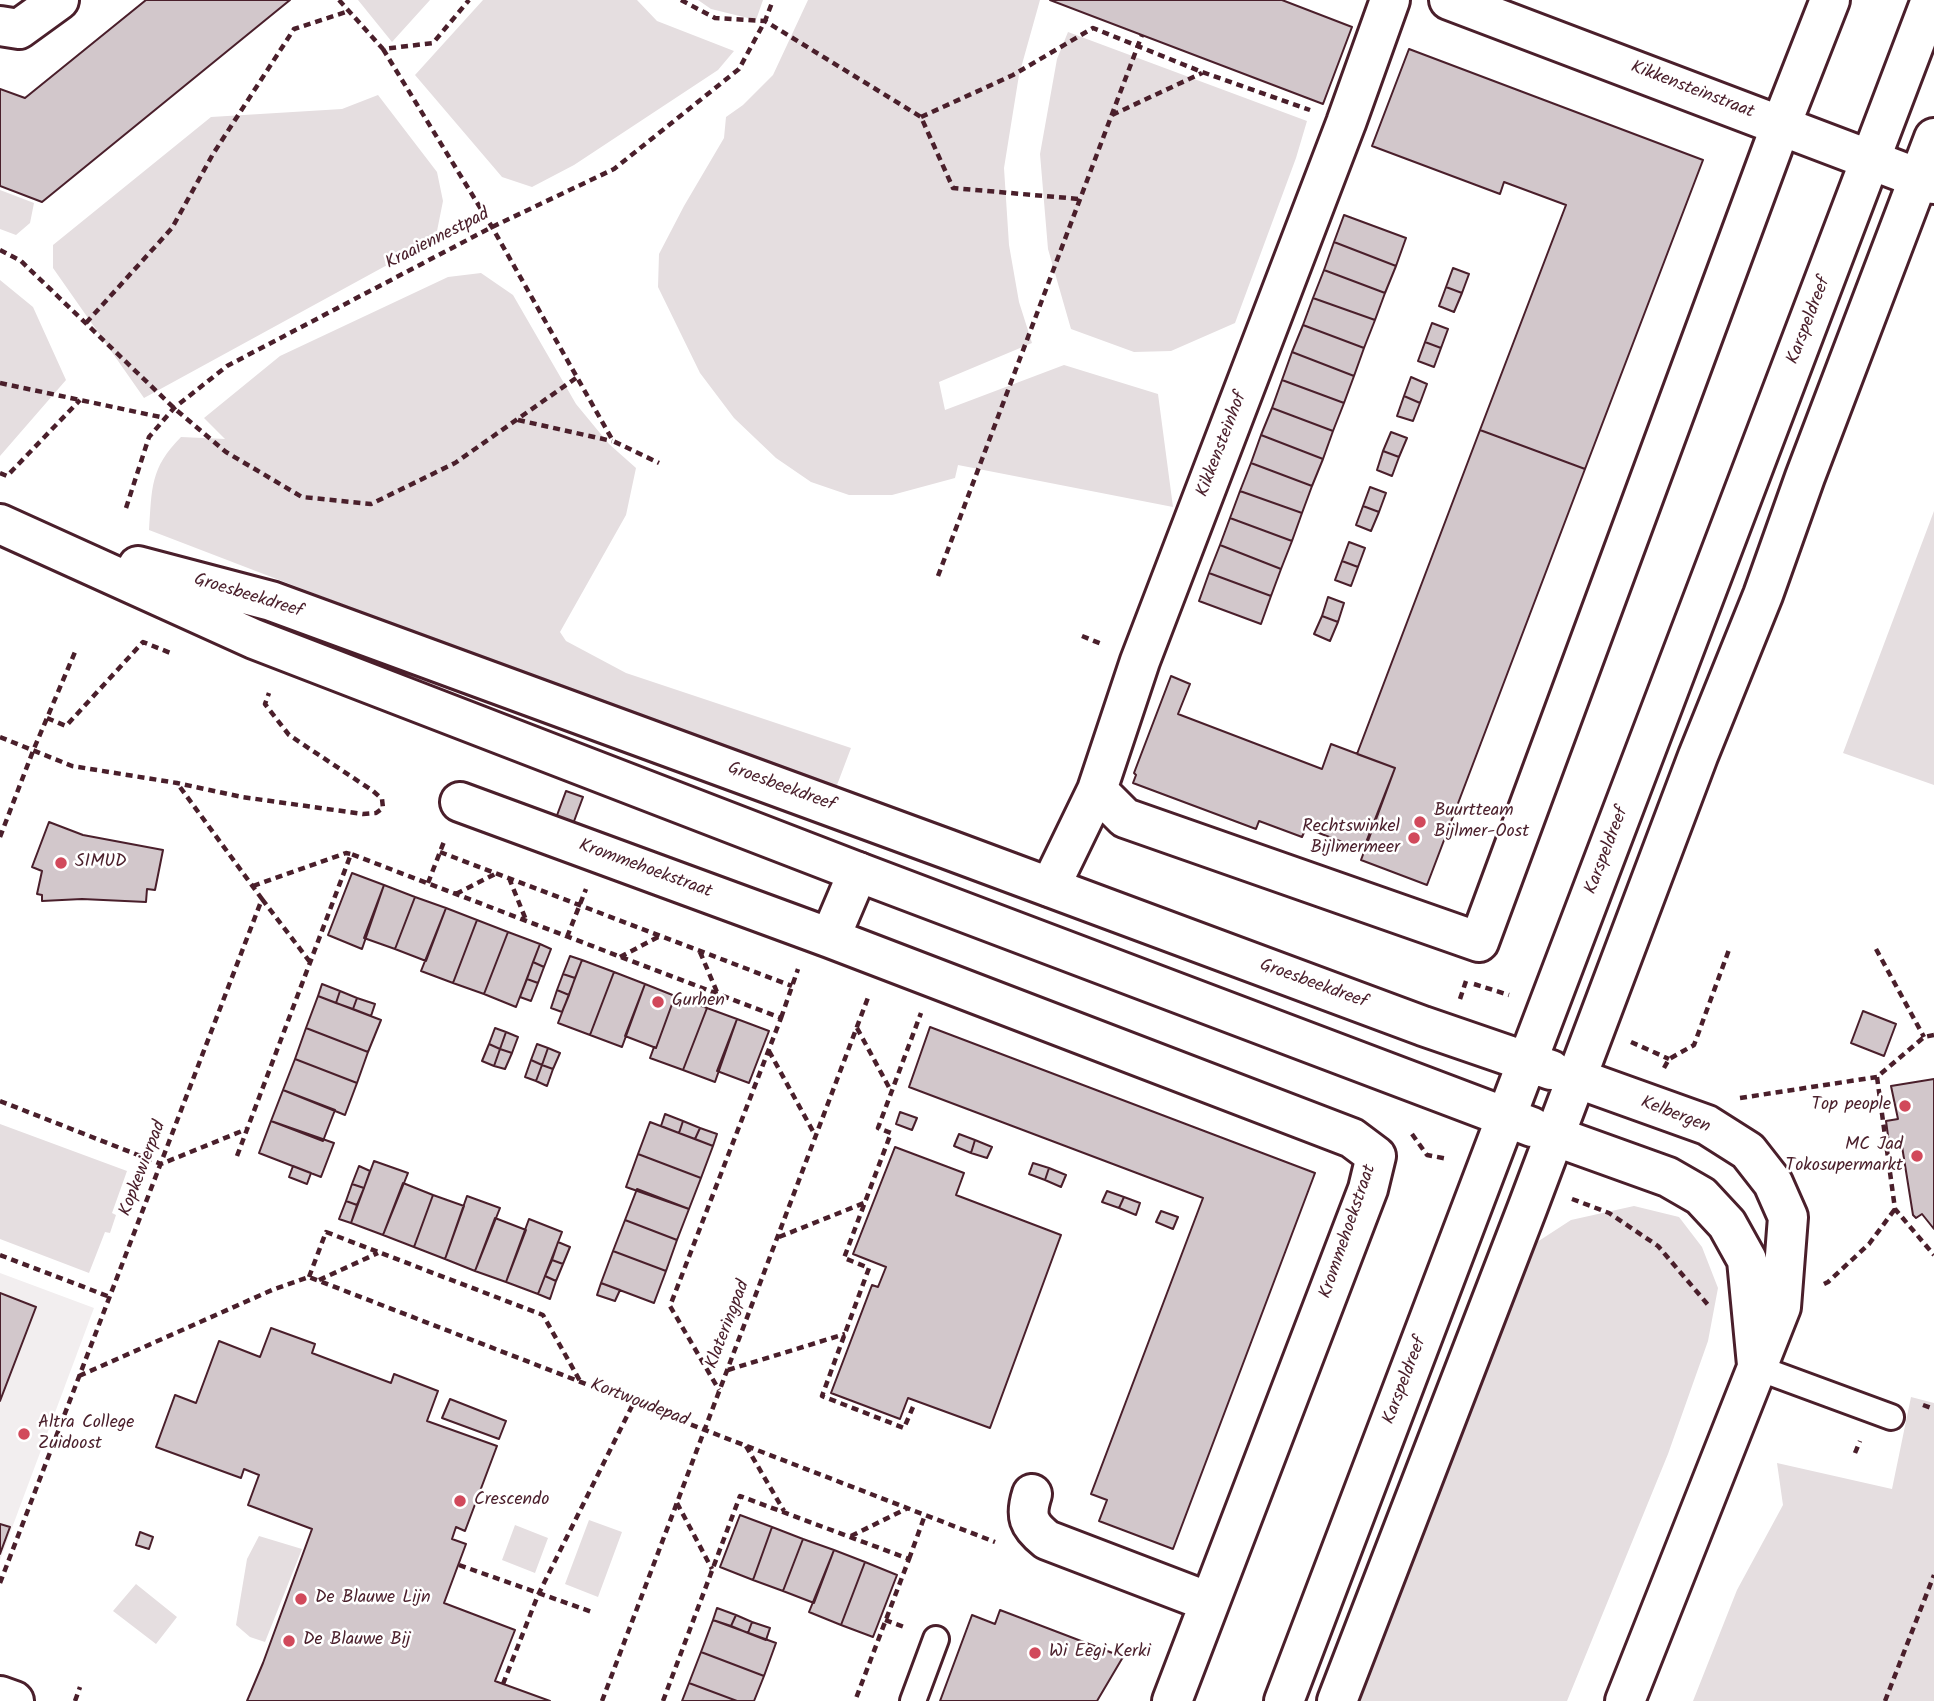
<!DOCTYPE html>
<html>
<head>
<meta charset="utf-8">
<style>
	body { margin:0 }
	canvas { display:block; background:#fff }
</style>
</head>
<body>
<canvas width="1934" height="1701"></canvas>
<script>
const ctx = document.querySelector('canvas').getContext('2d');
ctx.lineJoin = 'round';
function fill(path, color) {
  ctx.fillStyle = color;
  ctx.fill(path, 'evenodd');
}
function trace(path, color, width, dash) {
  ctx.strokeStyle = color;
  ctx.lineWidth = width;
  ctx.lineCap = dash ? 'butt' : 'round';
  ctx.setLineDash(dash || []);
  ctx.stroke(path);
}
function drawText(font, color, halo, rows, align = 'center') {
  ctx.font = font + ' Kalam,sans-serif';
  ctx.lineWidth = 5;
  ctx.setLineDash([]);
  ctx.textBaseline = 'middle';
  ctx.strokeStyle = halo;
  ctx.fillStyle = color;
  for (const [text, x, y, turn = 0] of rows) {
    ctx.save();
    ctx.translate(x, y);
    ctx.rotate((+turn || 0) * Math.PI / 180);
    ctx.textAlign = isNaN(turn) ? turn : align;
    if (halo) ctx.strokeText(text, 0, 0);
    ctx.fillText(text, 0, 0);
    ctx.restore();
  }
}
const built = new Path2D(`
	M0 1273 94 1308 0 1560Z`);
const green = new Path2D(`
	M358 0H430L392 42Z
	M483 0H637L657 21 734 51 718 70 574 165 532 187 502 177 415 75Z
	M698 0H763L756 20 711 9Z
	M808 0H1040L1019 75 1004 168 1009 245 1019 302 1032 343 939 382 945 410 1064 365 1158 394 1173 507 958 465 955 478 892 495H849L811 482 776 458 734 418 700 373 658 287 659 254 684 206 724 138 726 117 743 105 773 75Z
	M1068 32 1307 121 1296 158 1235 323 1171 351 1134 352 1071 329 1048 249 1040 154 1057 59Z
	M378 95 437 172 443 201 437 231 400 258 144 398 53 268V245L211 117 342 109Z
	M0 190 34 203 30 223 16 235 0 229Z
	M481 273 513 295 576 404 609 444 636 468 626 515 560 632 566 641 626 673 851 748 834 793 149 530C152 488 150 468 181 437L225 439 204 418 280 356 448 277Z
	M0 280 33 307 66 380 0 456Z
	M1934 511V785L1843 753Z
	M0 1124 127 1171 112 1213 116 1215 110 1233 105 1232 89 1273 0 1239Z
	M1634 1206 1679 1217 1702 1247 1718 1288 1708 1341 1668 1454 1567 1701H1355L1531 1246 1571 1220Z
	M1911 1397 1934 1403V1701H1693L1737 1590 1783 1505 1777 1463 1892 1489Z
	M589 1520 622 1532 598 1597 565 1584Z
	M515 1525 548 1538 535 1573 502 1560Z
	M259 1536 302 1549 265 1642 250 1637 236 1625 247 1559Z
	M136 1584 177 1617 156 1644 113 1611Z`);
const building = new Path2D(`
	M146 0H290L42 202 0 186V89L25 98Z
	M1050 0H1282L1352 27 1323 104Z
	M1409 49 1703 160 1585 469 1480 430 1566 205 1504 182 1500 194 1372 146Z
	M1344 215 1406 238 1396 266 1334 242Z
	M1334 242 1396 266 1385 293 1324 270Z
	M1453 268 1469 274 1462 293 1446 287Z
	M1324 270 1385 293 1375 320 1313 298Z
	M1446 287 1462 293 1454 312 1439 306Z
	M1313 298 1375 320 1364 348 1303 325Z
	M1432 323 1448 329 1441 348 1425 342Z
	M1303 325 1364 348 1354 376 1292 352Z
	M1425 342 1441 348 1434 367 1418 361Z
	M1292 352 1354 376 1344 403 1282 380Z
	M1411 377 1427 384 1420 403 1404 396Z
	M1282 380 1344 403 1333 431 1272 408Z
	M1404 396 1420 403 1413 421 1397 416Z
	M1272 408 1333 431 1323 459 1261 435Z
	M1480 430 1585 469 1427 885 1361 860 1395 768 1357 754Z
	M1391 432 1407 438 1399 457 1383 451Z
	M1261 435 1323 459 1312 486 1251 463Z
	M1383 451 1399 457 1392 476 1377 470Z
	M1251 463 1312 486 1302 513 1240 491Z
	M1370 487 1386 493 1379 512 1363 506Z
	M1240 491 1302 513 1292 541 1230 518Z
	M1363 506 1379 512 1371 531 1356 525Z
	M1230 518 1292 541 1281 569 1220 545Z
	M1349 542 1365 548 1358 567 1342 561Z
	M1220 545 1281 569 1271 596 1209 573Z
	M1342 561 1358 567 1351 586 1335 580Z
	M1209 573 1271 596 1261 624 1199 601Z
	M1328 597 1344 603 1338 622 1322 616Z
	M1322 616 1338 622 1330 641 1314 634Z
	M1171 676 1190 684 1178 714 1322 769 1331 744 1395 768 1363 850 1306 828 1302 837 1259 821 1256 829 1133 783 1136 775 1134 773Z
	M566 791 583 797 573 824 556 818Z
	M49 822 83 835 163 850 155 890 147 889 146 902 82 899 42 901V895L37 894 42 871 32 867Z
	M352 873 384 885 362 949 328 935Z
	M384 885 415 897 395 949 364 938Z
	M415 897 446 908 426 961 395 949Z
	M446 908 477 920 453 983 421 971Z
	M477 920 508 932 484 994 453 983Z
	M508 932 540 944 516 1007 484 994Z
	M540 944 551 949 544 967 533 962Z
	M570 956 582 960 575 978 563 974Z
	M582 960 614 972 590 1035 558 1023Z
	M533 962 544 967 538 983 527 979Z
	M614 972 645 984 622 1047 590 1035Z
	M563 974 575 978 569 995 557 990Z
	M527 979 538 983 531 1001 520 997Z
	M322 984 340 991 336 1003 318 996Z
	M645 984 675 996 656 1048 625 1036Z
	M557 990 569 995 562 1012 551 1008Z
	M340 991 357 998 353 1009 336 1003Z
	M318 996 381 1020 368 1052 306 1028Z
	M675 996 707 1008 683 1070 650 1058 654 1047 656 1048Z
	M357 998 375 1004 371 1016 353 1009Z
	M707 1008 737 1019 715 1082 683 1070Z
	M1863 1011 1896 1024 1884 1056 1851 1043Z
	M737 1019 769 1031 749 1083 717 1071Z
	M930 1027 1315 1173 1173 1549 1099 1521 1107 1500 1091 1494 1203 1198 909 1087Z
	M306 1028 368 1052 357 1083 295 1059Z
	M495 1028 506 1032 500 1049 489 1044Z
	M506 1032 518 1037 512 1053 500 1049Z
	M489 1044 500 1049 494 1066 482 1061Z
	M537 1044 548 1048 542 1065 531 1060Z
	M548 1048 560 1053 553 1069 542 1065Z
	M500 1049 512 1053 505 1069 494 1066Z
	M295 1059 357 1083 345 1115 283 1090Z
	M531 1060 542 1065 536 1081 525 1077Z
	M542 1065 553 1069 547 1086 536 1081Z
	M1934 1079V1229L1922 1214 1916 1218 1913 1215 1901 1140 1889 1143 1886 1121 1898 1119 1891 1086Z
	M283 1090 335 1110 323 1141 271 1121Z
	M900 1112 917 1118 912 1130 896 1124Z
	M665 1114 683 1121 679 1133 661 1126Z
	M271 1121 334 1143 321 1177 259 1153Z
	M683 1121 700 1128 695 1139 679 1133Z
	M650 1122 713 1146 701 1178 638 1154Z
	M700 1128 717 1134 713 1146 695 1139Z
	M959 1134 975 1140 971 1153 954 1146Z
	M975 1140 992 1147 987 1158 971 1153Z
	M895 1147 964 1173 956 1195 1061 1235 990 1428 908 1398 900 1419 831 1393 872 1285 878 1287 886 1267 853 1254Z
	M638 1154 701 1178 689 1209 626 1187Z
	M374 1161 408 1173 383 1235 351 1223Z
	M1033 1163 1049 1168 1045 1180 1029 1174Z
	M293 1166 311 1173 307 1184 289 1177Z
	M359 1166 370 1171 364 1188 352 1184Z
	M1049 1168 1066 1175 1061 1187 1045 1180Z
	M403 1183 433 1195 414 1247 383 1235Z
	M352 1184 364 1188 357 1205 346 1201Z
	M637 1189 689 1209 677 1240 625 1220Z
	M1107 1191 1124 1197 1119 1208 1102 1202Z
	M433 1195 464 1206 445 1259 414 1247Z
	M467 1196 500 1208 475 1271 445 1259Z
	M1124 1197 1140 1203 1136 1215 1119 1208Z
	M346 1201 357 1205 351 1223 339 1219Z
	M1161 1211 1178 1217 1173 1229 1156 1222Z
	M495 1218 526 1230 506 1282 475 1271Z
	M529 1219 562 1232 538 1294 506 1282Z
	M625 1220 677 1240 666 1271 613 1251Z
	M558 1242 570 1247 563 1264 552 1260Z
	M613 1251 666 1271 654 1303 601 1283Z
	M552 1260 563 1264 556 1281 545 1276Z
	M545 1276 556 1281 550 1299 538 1294Z
	M601 1283 620 1290 615 1301 597 1295Z
	M0 1293 36 1307 0 1401Z
	M271 1328 315 1344 312 1353 391 1383 394 1374 438 1391 427 1421 497 1446 465 1531 456 1527 452 1539 466 1544 444 1603 515 1630 495 1681 550 1701H247L263 1663 312 1529 248 1505 259 1475 244 1469 241 1478 156 1447 175 1395 196 1403 219 1341 260 1357Z
	M450 1399 506 1421 499 1439 442 1418Z
	M740 1515 772 1527 753 1580 720 1567Z
	M0 1524 10 1527 0 1554Z
	M772 1527 803 1539 783 1591 753 1580Z
	M140 1532 153 1537 149 1549 136 1545Z
	M803 1539 834 1550 814 1603 783 1591Z
	M834 1550 865 1562 841 1625 809 1612Z
	M865 1562 897 1575 873 1637 841 1625Z
	M717 1608 736 1615 731 1626 713 1620Z
	M1000 1610 1123 1657 1097 1701H940L972 1615 995 1624Z
	M736 1615 752 1622 748 1633 731 1626Z
	M713 1620 776 1643 764 1676 701 1652Z
	M752 1622 770 1628 766 1640 748 1633Z
	M701 1652 764 1676 754 1701H737L689 1683Z
	M689 1683 737 1701H682Z`);
const path = new Path2D(`
	M339 0 383 49 433 43 469 0
	M681 0 715 18 765 21 921 117 953 188 1079 199
	M383 49 492 227 613 441 659 463
	M1112 115 1202 73
	M921 117 1013 75 1093 28 1202 72 1310 110
	M0 250 21 261 174 408 226 452 302 497 371 504 455 463 576 378
	M86 323 172 228 213 154 294 29 349 11
	M0 383 165 418
	M518 420 612 441
	M0 473 7 476 80 400
	M126 508 149 437 174 408 227 366 492 227 614 169 739 69 765 21 773 0
	M938 576 1120 93
	M1082 636 1104 645
	M47 718 66 726 143 642 173 654
	M0 737 72 766 177 783 242 797 363 814 376 813 383 808 382 799 373 791 289 735 265 704 269 693
	M0 837 33 751 75 652
	M440 852 792 986
	M509 878 526 920
	M428 883 445 839
	M253 886 346 853 351 854
	M456 894 497 873
	M262 899 310 962
	M567 937 586 889
	M1876 949 1924 1037
	M700 952 717 992
	M620 957 660 936
	M1474 984 1509 995
	M1460 999 1466 981
	M781 1018 798 969
	M857 1028 891 1091
	M1934 1035 1924 1037 1877 1077 1895 1209 1934 1255
	M1631 1042 1669 1059
	M769 1051 815 1135
	M1664 1068 1669 1059 1694 1045 1730 947
	M1740 1098 1877 1077
	M0 1101 161 1164 247 1129
	M1412 1134 1427 1155 1448 1159
	M237 1156 351 854 781 1018 670 1306 719 1390
	M1572 1199 1609 1213 1658 1246 1709 1306
	M779 1237 864 1203
	M0 1255 110 1297
	M309 1277 326 1232 543 1315 580 1381
	M319 1280 378 1253
	M1824 1284 1828 1282 1869 1244 1895 1209
	M728 1370 845 1334
	M79 1376 272 1290 309 1277 995 1542
	M1923 1405 1934 1409
	M913 1407 904 1428 822 1396 869 1268 844 1258 891 1133 878 1128 921 1013
	M746 1446 784 1511
	M1855 1453 1860 1441
	M677 1503 712 1569
	M851 1536 908 1508
	M909 1559 925 1515
	M459 1565 592 1612
	M0 1583 262 899 177 783
	M885 1620 907 1628
	M503 1684 538 1595 634 1402
	M75 1701 80 1687
	M602 1701 869 995
	M663 1701 740 1496 909 1559 855 1701
	M1885 1701 1934 1575`);
const lane = new Path2D(`
	M1758 1368 1891 1417
	M913 1701 936 1639`);
const street = new Path2D(`
	M1449 0 1934 184
	M0 26 19 29 59 0
	M1097 790 1125 818 1479 942 1781 125 1830 0
	M460 802 830 938 1352 1138 1376 1156 1368 1189 1172 1701
	M1050 887 1097 790 1140 661 1346 123 1390 0
	M830 938 858 872
	M1576 1078 1707 1125 1748 1151 1773 1183 1788 1217 1781 1307 1625 1701
	M1554 1136 1668 1177 1701 1196 1727 1224 1747 1260 1757 1365
	M1032 1494C1025 1516 1028 1525 1047 1540L1209 1602
	M0 1696 14 1701`);
const secondary = new Path2D(`
	M0 524 254 639 858 872 1532 1127
	M138 566 271 601 947 849 1423 1026 1551 1070
	M1284 1701 1931 0
	M1337 1701 1527 1209 1698 756 1763 595 1805 477 1934 138`);
const pathBridge = new Path2D(`
	M1120 93 1142 35`);
const markers = [
	[1420,822,7,"#d1495b"],
	[1414,838,7,"#d1495b"],
	[61,863,7,"#d1495b"],
	[658,1002,7,"#d1495b"],
	[1905,1106,7,"#d1495b"],
	[1917,1156,7,"#d1495b"],
	[24,1434,7,"#d1495b"],
	[460,1501,7,"#d1495b"],
	[301,1599,7,"#d1495b"],
	[289,1641,7,"#d1495b"],
	[1035,1653,7,"#d1495b"]
];
const streetNames = [
	["Kikkensteinstraat",1692,91,21],
	["Kraaiennestpad",438,240,-27],
	["Karspeldreef",1810,321,-69],
	["Kikkensteinhof",1223,445,-69],
	["Groesbeekdreef",248,597,17],
	["Groesbeekdreef",781,788,20],
	["Karspeldreef",1608,851,-69],
	["Krommehoekstraat",645,870,20],
	["Groesbeekdreef",1313,985,20],
	["Kelbergen",1675,1116,21],
	["Kopkewierpad",144,1169,-69],
	["Krommehoekstraat",1349,1232,-71],
	["Klateringpad",729,1325,-69],
	["Karspeldreef",1406,1381,-69],
	["Kortwoudepad",639,1404,21]
];
const poiNames = [
	["Buurtteam",1434,812],
	["Bijlmer-Oost",1434,833],
	["Rechtswinkel",1400,828,"right"],
	["Bijlmermeer",1400,849,"right"],
	["SIMUD",75,863],
	["Gurhen",672,1002],
	["Top people",1891,1106,"right"],
	["MC Jad",1903,1146,"right"],
	["Tokosupermarkt",1903,1167,"right"],
	["Altra College",38,1424],
	["Zuidoost",38,1445],
	["Crescendo",474,1501],
	["De Blauwe Lijn",315,1599],
	["De Blauwe Bij",303,1641],
	["Wi Eegi Kerki",1049,1653]
];
fill(built, '#f2eeef');
fill(green, '#e5dee0');
fill(building, '#d2c7cb');
trace(building, '#4a1f2b', 2);
trace(lane, '#4a1f2b', 30);
trace(street, '#4a1f2b', 44);
trace(secondary, '#4a1f2b', 44);
trace(path, '#4a1f2b', 4.5, [7, 5]);
trace(lane, '#fff', 24);
trace(street, '#fff', 38);
trace(secondary, '#fff', 38);
trace(pathBridge, '#4a1f2b', 4.5, [7, 5]);
for (const [x, y, r, color] of markers) {
  const dot = new Path2D();
  dot.arc(x, y, r, 0, 2 * Math.PI);
  ctx.fillStyle = color;
  ctx.fill(dot);
  trace(dot, '#fff', 2.5);
}
drawText('18px', '#4a1f2b', '#fff', streetNames);
drawText('18px', '#4a1f2b', '#fff', poiNames, 'left');
</script>
</body>
</html>
